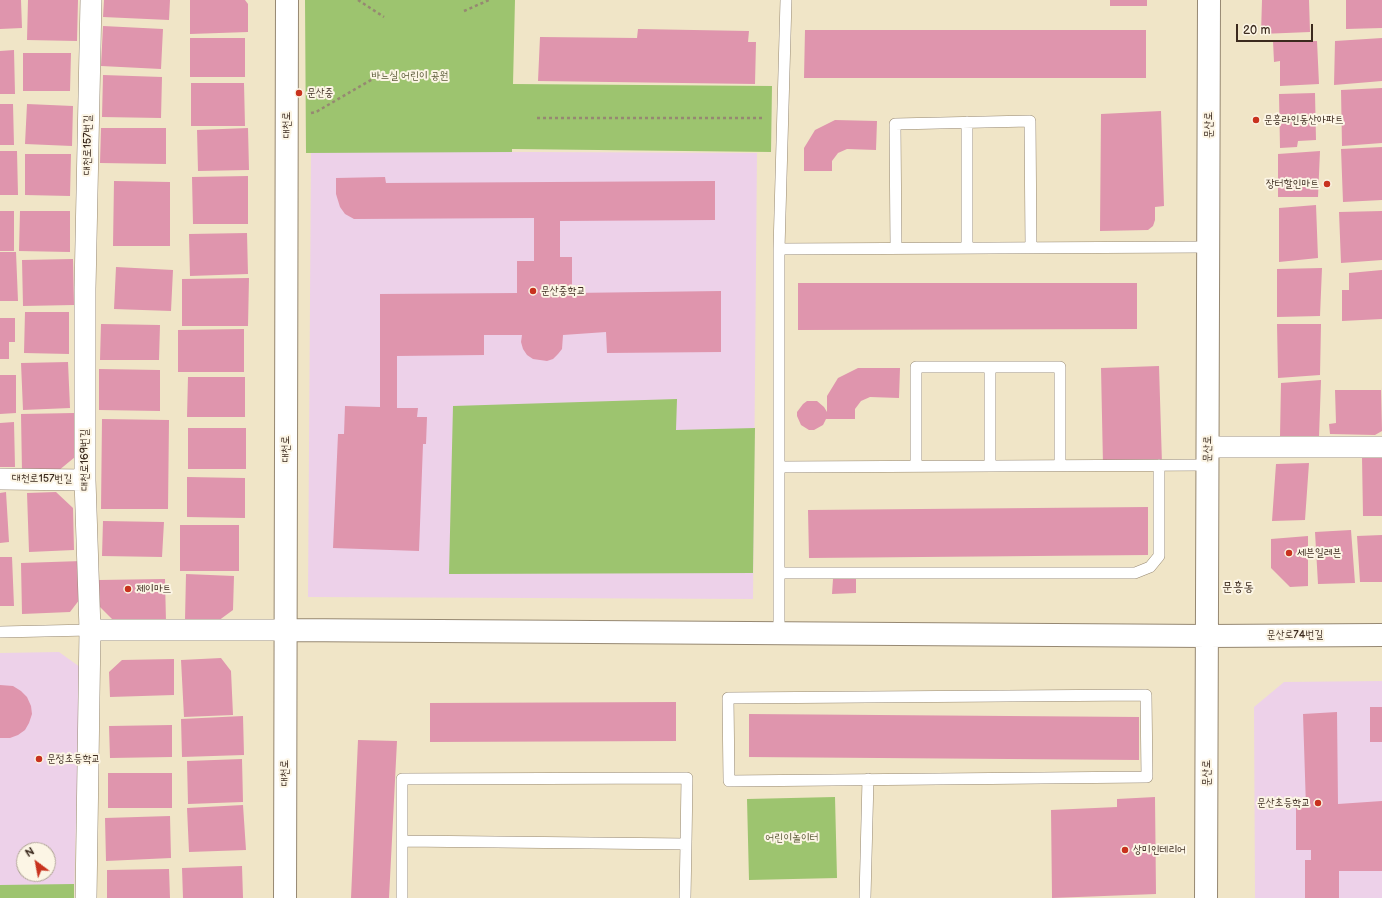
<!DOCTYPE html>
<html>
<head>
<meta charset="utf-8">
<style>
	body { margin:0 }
	#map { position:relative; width:1382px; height:898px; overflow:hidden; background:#f0e5c7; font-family:"Balsamiq Sans",sans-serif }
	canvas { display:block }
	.north { position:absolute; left:16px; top:842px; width:40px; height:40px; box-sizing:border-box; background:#fcf5e5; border:1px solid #afa495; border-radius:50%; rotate:328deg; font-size:11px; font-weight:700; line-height:16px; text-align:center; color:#3b2a1e }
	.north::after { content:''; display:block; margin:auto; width:14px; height:18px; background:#c8321e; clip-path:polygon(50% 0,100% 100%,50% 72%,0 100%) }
	.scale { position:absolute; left:1236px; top:24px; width:77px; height:18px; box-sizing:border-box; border:2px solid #3b2a1e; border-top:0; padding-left:5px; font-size:12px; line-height:14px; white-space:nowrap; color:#3b2a1e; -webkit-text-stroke:3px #fcf5e5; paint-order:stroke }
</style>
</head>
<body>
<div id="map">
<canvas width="1382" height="898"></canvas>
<div class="north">N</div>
<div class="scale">20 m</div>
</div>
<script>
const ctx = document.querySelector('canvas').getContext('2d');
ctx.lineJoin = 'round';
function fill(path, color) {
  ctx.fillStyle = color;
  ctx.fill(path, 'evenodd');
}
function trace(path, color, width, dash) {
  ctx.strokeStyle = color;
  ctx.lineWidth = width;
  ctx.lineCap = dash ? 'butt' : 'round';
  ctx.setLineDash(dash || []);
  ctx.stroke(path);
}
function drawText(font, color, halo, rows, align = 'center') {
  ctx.font = font + ' "Balsamiq Sans","Poor Story",sans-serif';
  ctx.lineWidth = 4;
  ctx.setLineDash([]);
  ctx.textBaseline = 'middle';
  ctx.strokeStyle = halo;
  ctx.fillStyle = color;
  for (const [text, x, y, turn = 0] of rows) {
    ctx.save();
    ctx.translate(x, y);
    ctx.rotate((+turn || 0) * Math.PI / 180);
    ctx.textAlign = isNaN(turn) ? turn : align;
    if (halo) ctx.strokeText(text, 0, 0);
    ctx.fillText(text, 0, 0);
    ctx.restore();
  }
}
const built = new Path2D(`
	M311 151 757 153 753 599 308 597Z
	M59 652 80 667 74 898H0V653ZM24 850H48V874H24Z
	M1382 681V898H1255L1254 707 1284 682Z`);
const green = new Path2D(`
	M305 0H515L513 84 772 86 771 152 512 149V152L306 153Z
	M677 399 676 430 755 428 753 573 449 574 453 406Z
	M835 797 837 878 749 880 747 799Z
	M74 884V898H0V885Z`);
const building = new Path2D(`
	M0 0H21L22 28 0 29Z
	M28 0H78L77 41 27 40Z
	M104 0H170L169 20 103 17Z
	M190 0H245L248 4V32L190 34Z
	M1110 0H1147V6H1110Z
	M1262 0H1309L1310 32 1261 34Z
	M1346 0H1382V28L1346 29Z
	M103 26 163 29 161 69 101 66Z
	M638 29 749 31 748 42H756L755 84 538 81 540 37 637 38Z
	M805 30H1146V78H804Z
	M190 38H245V77H190Z
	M1382 38V81L1334 85 1335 41Z
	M1273 41H1317L1319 84 1280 86V61L1274 62Z
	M14 50 15 94H0V51Z
	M23 53H71L70 91H23Z
	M103 75 162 77 161 118 102 117Z
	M191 83H244L245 126H191Z
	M1382 88V143L1342 146 1341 90Z
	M1315 93 1316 140 1298 141 1297 147 1280 148 1279 94Z
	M0 104H13L14 145H0Z
	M27 104 73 106 72 146 25 144Z
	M1161 111 1164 206 1155 207V220L1153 226 1148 230 1100 231 1101 114Z
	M835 120 877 121 876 150 847 149 838 153 832 161V171H804V148L815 130Z
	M101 128H166V164L100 163Z
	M248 128 249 170 198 171 197 130Z
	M1382 147V200L1343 202 1341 149Z
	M0 151H17L18 195H0Z
	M1320 151 1318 197H1278V154Z
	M25 154H71L70 196 25 195Z
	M248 176V224H193L192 177Z
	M385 177 386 183 715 181V220L560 221V257H572V293L721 291V352L607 353 606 332 563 335 562 349 558 354 553 359 547 361 533 359 527 355 523 349 521 342 522 335H484V355L397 356V408H418L417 417H427L426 444H423L419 551 333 548 338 434H344L345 406 380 407V294L517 293V261H534V218L354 219 345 214 340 207 336 194V178Z
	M114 181 170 182V246H113Z
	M1316 205 1318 258 1279 262V208Z
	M0 211H14V251H0Z
	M20 211H70V252L19 251Z
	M1382 211V260L1341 263 1339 212Z
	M247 233 248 274 190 276 189 234Z
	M0 252H16L18 301H0Z
	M73 259 74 305 23 306 22 260Z
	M116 267 173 270 171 311 114 309Z
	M1322 268 1320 316 1277 317V269Z
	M1382 270V319L1342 321V290H1349V273Z
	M249 278 248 326H182V279Z
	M798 283H1137V329L798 330Z
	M25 312H69V354L24 353Z
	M0 318H15V342H9V359H0Z
	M101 324 160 325 159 360H100Z
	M1277 324H1321L1320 375 1278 378Z
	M244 329V372H178V330Z
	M68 362 70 408 23 410 21 363Z
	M1159 366 1162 464 1103 465 1101 368Z
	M858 368H900L899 398 870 397 861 401 855 409V419H826L823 425 814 430H809L801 425 797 416V412L803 404 807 401H817L824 407 827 412V396L838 378Z
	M99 369 160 370V411L99 410Z
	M0 375H16V413L0 414Z
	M188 377H245V417H187Z
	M1321 380 1319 437 1280 436 1281 383Z
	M1381 387 1382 431 1375 435 1330 434 1329 424 1336 423 1335 390H1381Z
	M74 413 75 457 58 471 22 472 21 414Z
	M102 419 169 420 168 509H101Z
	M14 422 15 467H0V423Z
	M188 428H246V469H188Z
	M1362 457H1382V516H1363Z
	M1309 463 1305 520 1272 521 1276 464Z
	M187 477 245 478V518L187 517Z
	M6 492 9 542 0 543V493Z
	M56 492 73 508 74 550 29 552 27 493Z
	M1148 507V555L809 558 808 510Z
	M103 521 164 522 162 557 102 556Z
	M180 525H239V571H180Z
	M1351 530 1355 583 1318 584 1315 532Z
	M1382 535V582H1360L1357 536Z
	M1308 536V586L1290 587 1271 568V539Z
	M0 557H12L14 606H0Z
	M82 561 83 595 70 612 22 614 21 563Z
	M186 574 234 576 233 610 218 621 185 620Z
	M165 579 166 622H115L99 606V580Z
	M833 579H856V593L832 594Z
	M221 658 231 671 233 715 184 717 181 660Z
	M174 659V695L110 697 109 672 122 660Z
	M0 685 13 686 21 691 27 697 31 706 32 714 29 723 25 730 18 735 10 738H0Z
	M676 702V741L430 742V703Z
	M1370 707H1382V742H1370Z
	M1337 712 1338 804 1382 801V871H1339V898H1305V860H1311V850H1296V808L1306 807 1303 714Z
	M749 714 1139 717V760L749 757Z
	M243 716 244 755 182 757 181 719Z
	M172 725V757L110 758 109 726Z
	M358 740 397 741 389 898H351Z
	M242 759 243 802 188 804 187 761Z
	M108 773H172V808H108Z
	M1155 797 1156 894 1052 898 1051 810 1117 807V799Z
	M243 805 246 850 189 852 187 808Z
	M170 816 171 858 106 861 105 818Z
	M242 866 243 898H183L182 868Z
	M169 869 170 898H107V870Z`);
const path = new Path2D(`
	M358 0 384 17
	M464 11 489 0
	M311 113 316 112 376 77
	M537 118H765`);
const lane = new Path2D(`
	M967 122V248
	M896 248 895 124 1030 121 1031 248
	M779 249 786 0
	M990 367V466
	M916 466V367H1060V465
	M779 467V249L1209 247
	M779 573H1135L1150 567 1159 556V465
	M0 632 90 630
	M779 633V467L1208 465
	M1146 695 1147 777 729 781 728 698Z
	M402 898V779L687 778 686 844 402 841
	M685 898 686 844
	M865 898 868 779`);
const street = new Path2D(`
	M1208 447H1382
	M0 479 85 480
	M90 630H286
	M86 898 90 630 85 480V289L91 0`);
const secondary = new Path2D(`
	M286 630 1207 636 1382 635
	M285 898 287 0
	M1206 898 1209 0`);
const markers = [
	[299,93,4,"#c8321e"],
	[1256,120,4,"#c8321e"],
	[1327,184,4,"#c8321e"],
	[533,291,4,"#c8321e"],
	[1289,553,4,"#c8321e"],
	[128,589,4,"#c8321e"],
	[39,759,4,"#c8321e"],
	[1318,803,4,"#c8321e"],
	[1125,850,4,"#c8321e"]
];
const parkNames = [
	["바느실 어린이 공원",410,76],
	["어린이놀이터",792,838]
];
const poiNames = [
	["문산중",307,93],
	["문흥라인동산아파트",1264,120],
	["장터할인마트",1319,184,"right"],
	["문산중학교",541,291],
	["세븐일레븐",1297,553],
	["제이마트",136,589],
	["문정초등학교",47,759],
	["문산초등학교",1310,803,"right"],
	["상미인테리어",1133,850]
];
const streetNames = [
	["대천로",287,125,-90],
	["문산로",1209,125,-90],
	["대천로157번길",88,145,-89],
	["대천로",286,449,-90],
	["문산로",1208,449,-89],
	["대천로169번길",85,460,-90],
	["대천로157번길",42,479,1],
	["문산로74번길",1295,635],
	["대천로",285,773,-90],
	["문산로",1207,773,-90]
];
const quarterNames = [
	["문흥동",1238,588]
];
fill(built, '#edd1e9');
fill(green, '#9dc46f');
fill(building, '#df95ad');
trace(lane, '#968872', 12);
trace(street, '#968872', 22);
trace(secondary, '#968872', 24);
trace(path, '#968872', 2.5, [3, 3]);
trace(lane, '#fff', 11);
trace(street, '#fff', 21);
trace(secondary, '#fff', 22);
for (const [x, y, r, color] of markers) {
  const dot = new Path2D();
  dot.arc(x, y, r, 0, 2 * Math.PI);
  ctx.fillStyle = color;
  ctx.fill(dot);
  trace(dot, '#fcf5e5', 1.5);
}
drawText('11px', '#585836', '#fcf5e5', parkNames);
drawText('11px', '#3b2a1e', '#fcf5e5', poiNames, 'left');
drawText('11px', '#3b2a1e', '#fcf5e5', streetNames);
drawText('13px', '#3b2a1e', '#fcf5e5', quarterNames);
</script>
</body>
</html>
